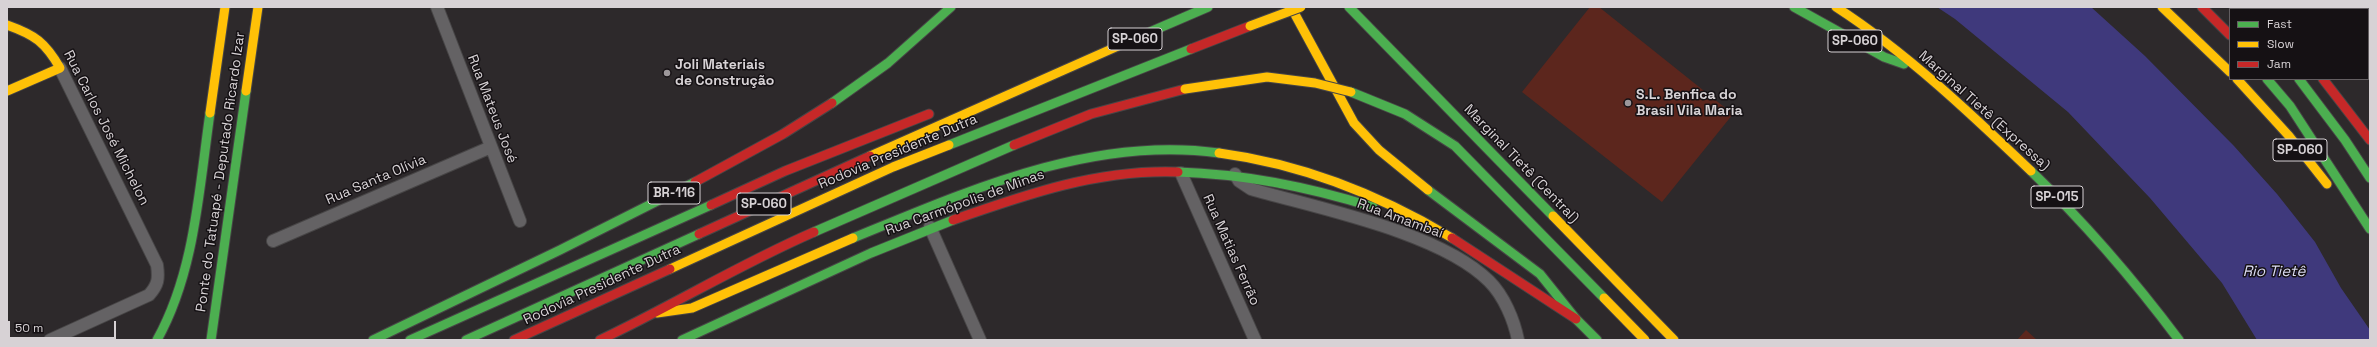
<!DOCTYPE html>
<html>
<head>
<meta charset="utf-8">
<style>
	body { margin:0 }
	#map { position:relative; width:2377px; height:347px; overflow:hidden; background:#2d292b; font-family:"Space Grotesk",sans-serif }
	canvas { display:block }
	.frame { position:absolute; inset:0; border:8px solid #d7d2d5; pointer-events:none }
	.legend { position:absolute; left:2229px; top:8px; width:140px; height:72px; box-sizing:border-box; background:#151114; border:1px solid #635e61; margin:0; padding:5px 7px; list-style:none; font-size:12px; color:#d7d2d5 }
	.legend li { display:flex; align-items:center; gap:8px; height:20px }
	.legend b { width:20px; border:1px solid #635e61 }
	.scale { position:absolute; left:8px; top:321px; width:108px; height:18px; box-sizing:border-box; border:2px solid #d7d2d5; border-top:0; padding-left:5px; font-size:12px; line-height:14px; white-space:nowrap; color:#d7d2d5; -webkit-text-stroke:3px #151114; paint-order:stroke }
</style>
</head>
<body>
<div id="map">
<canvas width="2377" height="347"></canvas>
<div class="frame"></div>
<ul class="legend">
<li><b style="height:5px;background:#4caf50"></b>Fast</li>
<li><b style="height:5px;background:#ffc107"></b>Slow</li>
<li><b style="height:5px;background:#c62828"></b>Jam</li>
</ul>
<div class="scale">50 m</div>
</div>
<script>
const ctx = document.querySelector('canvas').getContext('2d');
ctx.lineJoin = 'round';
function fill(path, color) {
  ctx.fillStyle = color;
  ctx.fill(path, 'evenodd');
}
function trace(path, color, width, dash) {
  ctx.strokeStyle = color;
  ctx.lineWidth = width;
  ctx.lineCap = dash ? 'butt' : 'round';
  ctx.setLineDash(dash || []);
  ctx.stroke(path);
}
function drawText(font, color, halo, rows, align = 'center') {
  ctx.font = font + ' "Space Grotesk",sans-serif';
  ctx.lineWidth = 3;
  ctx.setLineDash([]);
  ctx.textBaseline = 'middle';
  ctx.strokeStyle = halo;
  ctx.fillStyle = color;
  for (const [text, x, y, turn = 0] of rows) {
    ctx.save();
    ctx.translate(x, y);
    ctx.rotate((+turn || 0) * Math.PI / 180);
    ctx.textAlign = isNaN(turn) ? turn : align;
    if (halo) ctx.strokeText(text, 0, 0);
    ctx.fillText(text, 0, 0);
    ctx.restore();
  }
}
const green = new Path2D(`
	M1590 7H1599L1733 114 1662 202 1522 92Z
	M2026 330 2037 340H2017Z`);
const water = new Path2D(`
	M1937 7H2091L2145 56 2234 146 2277 194 2315 242 2341 288 2370 330V340H2257L2222 283 2150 198 2068 112 1955 19Z`);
const street = new Path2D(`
	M437 7 520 221
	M1181 173 1255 340
	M1235 174 1239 181 1251 189C1317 208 1440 232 1489 281 1504 296 1514 320 1518 340
	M930 227 980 340
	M273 241 491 147
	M50 340 149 295C158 285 159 279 157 265L60 68`);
const fast = new Path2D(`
	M1349 7 1553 216
	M1794 7 1884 57 1904 64
	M2234 7 2236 9
	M2261 7 2263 9
	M1143 35 1208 7
	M2267 79 2290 106 2370 229
	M2299 79 2345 140 2370 178
	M832 103 888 63 951 7
	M949 145 1191 49
	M2031 171C2085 223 2134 280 2179 340
	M1178 172C1245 174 1309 187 1373 207
	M1428 190 1540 274 1576 319 1597 340
	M814 232 1014 145
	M853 238C968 191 1092 135 1219 153
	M157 340C195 272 199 189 210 113
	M211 340 246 91
	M373 340 560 250 695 182
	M410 340 711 205
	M466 340 699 234
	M682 340 871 253 953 220`);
const slow = new Path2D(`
	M1291 7 1354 123 1379 150 1428 190
	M1836 7C1907 53 1970 113 2031 171
	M2162 7 2230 72
	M7 25C35 35 45 42 60 68L7 91
	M2237 79 2289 136 2327 184
	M246 91 258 7
	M210 113 225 7
	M1219 153C1302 164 1380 195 1452 238
	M870 156 1143 35
	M1553 216 1674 340
	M670 269 893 167 949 145
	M657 313 692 308 853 238`);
const jam = new Path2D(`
	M2202 7 2230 35
	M1191 49 1250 26
	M2323 79 2370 140
	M1014 145 1091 114 1185 89
	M695 182 783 134 832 103
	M711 205 785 171 929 114
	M953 220C1027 194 1099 169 1178 172
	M699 234 870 156
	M1452 238 1576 319
	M514 340 670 269
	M600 340C672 306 740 264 814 232`);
const fastBridge = new Path2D(`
	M1351 92 1405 114 1455 146 1604 298`);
const slowBridge = new Path2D(`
	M1250 26 1301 7
	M1185 89 1267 77 1315 83 1351 92
	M1604 298 1645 340`);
const markers = [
	[667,73,4,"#9c979a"],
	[1628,103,4,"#9c979a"]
];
const shields = [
	[1135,39,54],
	[1855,41,54],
	[2300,150,54],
	[674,193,52],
	[2057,197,52],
	[764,204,54]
];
const shieldNames = [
	["SP-060",1135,39],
	["SP-060",1855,41],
	["SP-060",2300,150],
	["BR-116",674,193],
	["SP-015",2057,197],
	["SP-060",764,204]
];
const poiNames = [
	["Joli Materiais",675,65],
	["de Construção",675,81],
	["S.L. Benfica do",1636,95],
	["Brasil Vila Maria",1636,111]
];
const streetNames = [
	["Rua Mateus José",492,109,69],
	["Marginal Tietê (Expressa)",1984,111,42],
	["Rua Carlos José Michelon",106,128,63],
	["Rodovia Presidente Dutra",898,152,-23],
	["Marginal Tietê (Central)",1521,164,46],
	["Ponte do Tatuapé - Deputado Ricardo Izar",221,172,-82],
	["Rua Santa Olívia",376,180,-23],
	["Rua Carmópolis de Minas",965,203,-20],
	["Rua Amambaí",1400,219,20],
	["Rua Matias Ferrão",1231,250,66],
	["Rodovia Presidente Dutra",602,285,-25]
];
const waterNames = [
	["Rio Tietê",2274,272]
];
fill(green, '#5c261d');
fill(water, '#3f397c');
trace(street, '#474546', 14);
trace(fast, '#474546', 11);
trace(slow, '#474546', 11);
trace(jam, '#474546', 11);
trace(street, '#646264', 12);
trace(fast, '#4caf50', 9);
trace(slow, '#ffc107', 9);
trace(jam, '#c62828', 9);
trace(fastBridge, '#474546', 11, []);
trace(slowBridge, '#474546', 11, []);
trace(fastBridge, '#4caf50', 9);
trace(slowBridge, '#ffc107', 9);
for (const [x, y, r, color] of markers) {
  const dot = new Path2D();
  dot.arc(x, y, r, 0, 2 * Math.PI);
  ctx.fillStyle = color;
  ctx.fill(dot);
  trace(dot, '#151114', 1.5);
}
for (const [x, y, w] of shields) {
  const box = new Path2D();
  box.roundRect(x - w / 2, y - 11, w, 22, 3);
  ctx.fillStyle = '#151114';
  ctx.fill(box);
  trace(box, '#d7d2d5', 1);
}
drawText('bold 13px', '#d7d2d5', null, shieldNames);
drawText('bold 14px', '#d7d2d5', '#151114', poiNames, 'left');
drawText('14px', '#d7d2d5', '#151114', streetNames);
drawText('italic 15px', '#dbdcf2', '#151114', waterNames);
</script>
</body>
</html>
